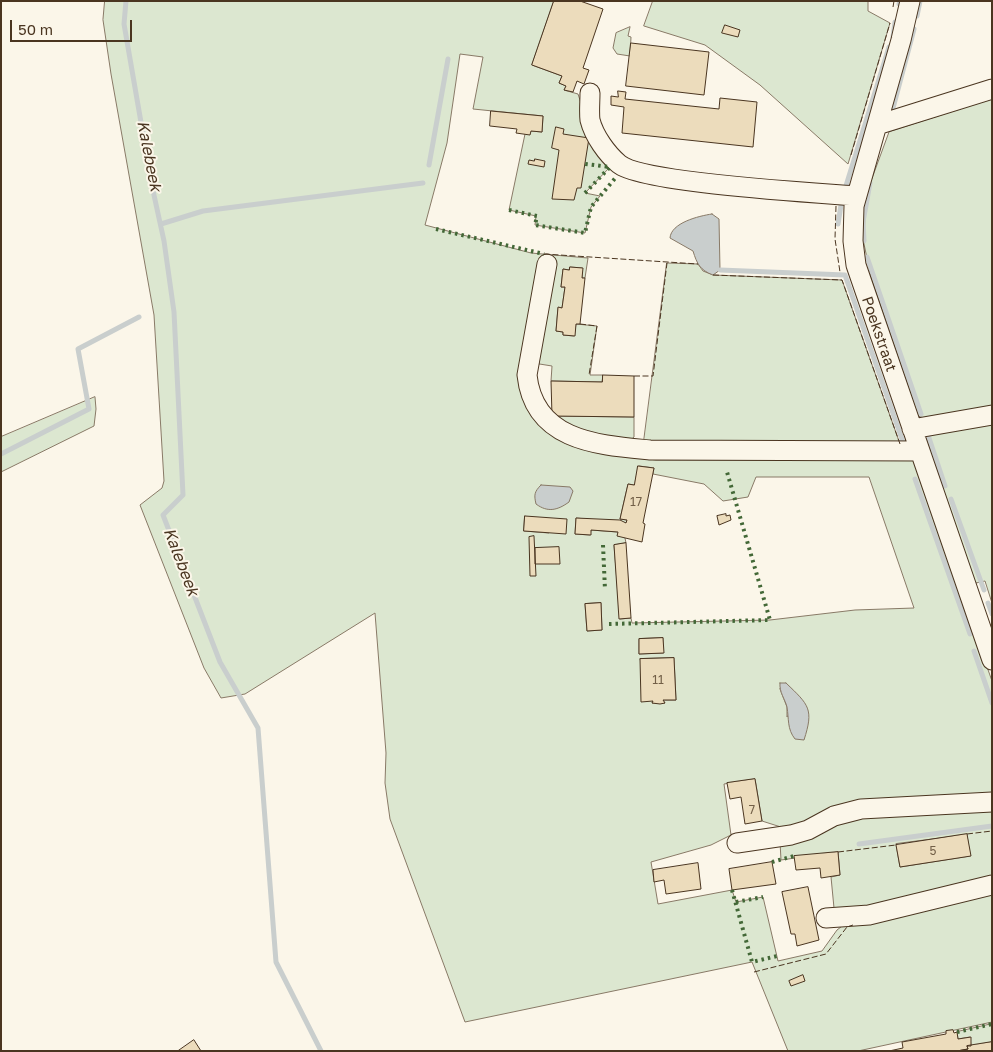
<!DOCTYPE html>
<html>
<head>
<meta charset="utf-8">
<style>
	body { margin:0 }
	#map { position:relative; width:993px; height:1052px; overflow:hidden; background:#fbf6e9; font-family:"Golos Text",sans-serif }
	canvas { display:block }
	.frame { position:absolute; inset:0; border:2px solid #4a3520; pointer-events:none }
	.scale { position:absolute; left:10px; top:20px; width:122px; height:22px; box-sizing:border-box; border:2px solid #4a3520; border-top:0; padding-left:6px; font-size:15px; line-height:18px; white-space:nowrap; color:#4a3520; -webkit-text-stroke:4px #fbf6e9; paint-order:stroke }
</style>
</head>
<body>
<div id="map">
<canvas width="993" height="1052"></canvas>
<div class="frame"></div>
<div class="scale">50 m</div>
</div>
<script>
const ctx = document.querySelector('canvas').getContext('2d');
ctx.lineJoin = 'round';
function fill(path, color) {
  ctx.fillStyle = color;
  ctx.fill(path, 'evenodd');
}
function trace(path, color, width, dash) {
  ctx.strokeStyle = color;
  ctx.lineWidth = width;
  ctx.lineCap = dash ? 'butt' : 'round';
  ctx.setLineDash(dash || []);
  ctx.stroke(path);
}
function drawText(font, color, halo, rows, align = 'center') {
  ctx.font = font + ' "Golos Text",sans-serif';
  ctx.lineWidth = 4;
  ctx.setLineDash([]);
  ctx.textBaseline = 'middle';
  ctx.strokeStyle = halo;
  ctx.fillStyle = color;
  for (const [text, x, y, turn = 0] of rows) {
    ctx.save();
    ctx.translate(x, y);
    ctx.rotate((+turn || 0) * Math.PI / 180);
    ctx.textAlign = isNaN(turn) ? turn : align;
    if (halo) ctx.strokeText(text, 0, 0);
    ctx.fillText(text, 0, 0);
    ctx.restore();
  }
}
const green = new Path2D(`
	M105 1H554L532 65 562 76 559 83 566 86 564 90 578 94 592 137 610 167 585 193 600 196 591 207 585 233 535 225 536 216 509 210 525 134 531 131 542 132 543 116 473 109 483 57 460 54 447 143 425 225 531 253 588 258 585 278H582V268L570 267 569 270 563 269 561 287H565L562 308H558L556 331 563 332V335L574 336 576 324 597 326 590 375H603L602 382 551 381 552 366 527 362 523 398 615 454 656 460H914L992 681V797L835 811 784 828 762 821 755 779 724 784 731 835 711 845 651 862 658 904 732 890 736 902 763 897 778 961 822 951 837 930 846 923 992 892V1022L858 1051H788L752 962 465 1022 390 819 385 783 386 753 375 613 245 694 221 698 204 668 140 505 162 488 164 481 154 315 111 74 103 20ZM639 466 654 468 653 474 704 484 723 501 748 497 756 477H869L914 608 855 610 770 620 632 623 631 618 620 619 614 545 626 543 625 538 618 532 591 530 590 535 575 534 576 518 626 523 627 520 620 519 628 484 634 485ZM525 516 549 532V533L524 531ZM601 603 602 630 587 631 585 604ZM663 638V653L639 654V639ZM674 658 676 700H663L665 703H652L653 701 640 659ZM786 683 799 697 787 717V707L780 689Z
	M653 1H868V11L890 23 848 164 760 85 705 45 644 26Z
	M630 27 628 36 631 37 630 56 617 54 613 48 616 33Z
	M992 99V409L927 419 918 416 871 277 864 244 865 212 871 181 889 132Z
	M667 263 698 264 703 271 713 275 842 280 900 444 644 441Z
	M95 397 96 409 94 426 1 472V437Z
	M552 416 634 417V437L626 444 568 431Z
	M992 420V603L985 581 976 583 973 579 927 441 931 434Z
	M992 808V879L850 912 834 908 831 877 840 875 838 852 781 860 780 842 848 816ZM967 835 970 856 900 867 896 844Z
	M992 1024V1042L971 1046 970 1037 958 1039 957 1032Z`);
const water = new Path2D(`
	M712 214 719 219 720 270 713 275C700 270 697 264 693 251L670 238C671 223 698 216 712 214Z
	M541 485 570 487 573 491 569 502C558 510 548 513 536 504 534 495 534 492 541 485Z
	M780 683H786C809 705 814 709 804 740L795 739C787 729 789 719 787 707 785 699 779 692 780 683Z`);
const stream = new Path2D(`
	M126 1 124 24 152 186 164 241 174 312 183 495 163 515 220 662 258 728 276 962 321 1051
	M899 4 900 1
	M917 16 920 1
	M893 37 895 22
	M893 108 914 29
	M429 165 448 59
	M845 189 889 47
	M161 224 203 211 423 183
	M838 224 841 205
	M864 241 863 222 870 183
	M867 257 921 414
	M720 270 845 275 904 445
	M928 435 945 486
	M1 454 89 409 78 349 139 317
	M915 479 970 634
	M951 499 984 590
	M988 603 992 614
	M974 651 992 703
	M859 844 992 826`);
const building = new Path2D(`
	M554 1H580L603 9 583 68 589 70 584 84 577 81 573 92 564 90 566 86 559 83 562 76 532 65Z
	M725 25 740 30 738 37 722 33Z
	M631 43 709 52 704 95 626 86Z
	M618 91 626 92 625 99 719 109 720 98 757 102 753 147 622 133 624 107 611 105V96L618 97Z
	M491 111 543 116 542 132 531 131 530 135 516 133 517 129 490 126Z
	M556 127 564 129 563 134 589 138 581 188H577L574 200 552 199 559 150 552 148Z
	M535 159 545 161 544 167 528 164 529 160 534 161Z
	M570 267 583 268 582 278H585L580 324H576L575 336 563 335V332L556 331 558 307 562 308 565 287H561L563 269 569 270Z
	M603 375 634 376V417L552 416 551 381 602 382Z
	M638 466 654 468 643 523 645 524 642 542 617 536 618 532 591 530V535L575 534 576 518 620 520 626 523 627 520 620 519 628 484 634 485Z
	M726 514V516L730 515 731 520 719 525 717 516Z
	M525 516 567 519 566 534 524 531Z
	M534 536 536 576H530L529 537Z
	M626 543 631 618 619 619 614 545Z
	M559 547 560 564H535V548Z
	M601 603 602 630 587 631 585 604Z
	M663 638 664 653 639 654V639Z
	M674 658 676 700H663L665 703 660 704 652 703 653 701 641 702 640 659Z
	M755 779 762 821 745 824 741 797 730 799 727 783Z
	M967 834 971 856 900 867 896 845Z
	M838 852 840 875 821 878 820 868 796 870 794 856Z
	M772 862 776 884 732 890 729 869Z
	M698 863 701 889 666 894 664 880 654 882 653 870Z
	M808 887 819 940 797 946 795 934H791L782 892Z
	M803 975 805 981 791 986 789 981Z
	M953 1030 954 1033 957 1032 958 1039 971 1037V1046H967L968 1049 957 1051H889L903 1048 902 1042 946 1034V1031Z
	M194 1040 201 1051H178Z
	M992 1042V1051H957L968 1049 967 1046Z`);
const minor = new Path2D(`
	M910 1 901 40 854 206 853 241 856 265 992 660
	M590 93C590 102 589 112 590 120 594 136 607 154 619 164 642 183 818 193 857 196
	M877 125 992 89
	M547 264 527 375C534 441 597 445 650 450L920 451
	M912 429 992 415
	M737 843 791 835 808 830 834 816 861 809 992 802
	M826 918 869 915 992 885`);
const hedge = new Path2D(`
	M585 193 610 167 585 164
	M509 210 537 216 535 225 585 233 591 207 617 176
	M436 229 544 254
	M603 545 605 590
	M609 624 770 620 727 472
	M772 862 794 856
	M732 890 752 962 777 956
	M736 902 763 897
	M957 1032 992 1024`);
const fence = new Path2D(`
	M893 7 894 1
	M851 155 890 23
	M836 206 835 239 840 272
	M544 254 698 264
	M713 275 842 280 900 444
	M580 324 597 326 589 375
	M634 376H653L667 263
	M967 834 992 831
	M838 852 896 845
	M754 972 826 954 847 927 853 925`);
const numberNames = [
	["17",636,502],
	["11",658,680],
	["7",752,810],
	["5",933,851]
];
const streetNames = [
	["Poekstraat",879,334,71]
];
const waterNames = [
	["Kalebeek",149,156,79],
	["Kalebeek",181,562,69]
];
fill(green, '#dce7d0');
trace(green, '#887966', 1);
fill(water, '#c9cecd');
trace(water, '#887966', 1);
trace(stream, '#c9cecd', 5);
fill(building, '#ecdcbc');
trace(building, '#4a3520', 1);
trace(minor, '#4a3520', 21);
trace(minor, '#fbf6e9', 19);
trace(hedge, '#436837', 4, [2.5, 4]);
trace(fence, '#4a3520', 1, [6, 2.5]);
drawText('12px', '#725f47', null, numberNames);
drawText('15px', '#4a3520', '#fbf6e9', streetNames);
drawText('italic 16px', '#4a3520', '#fbf6e9', waterNames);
</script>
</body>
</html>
